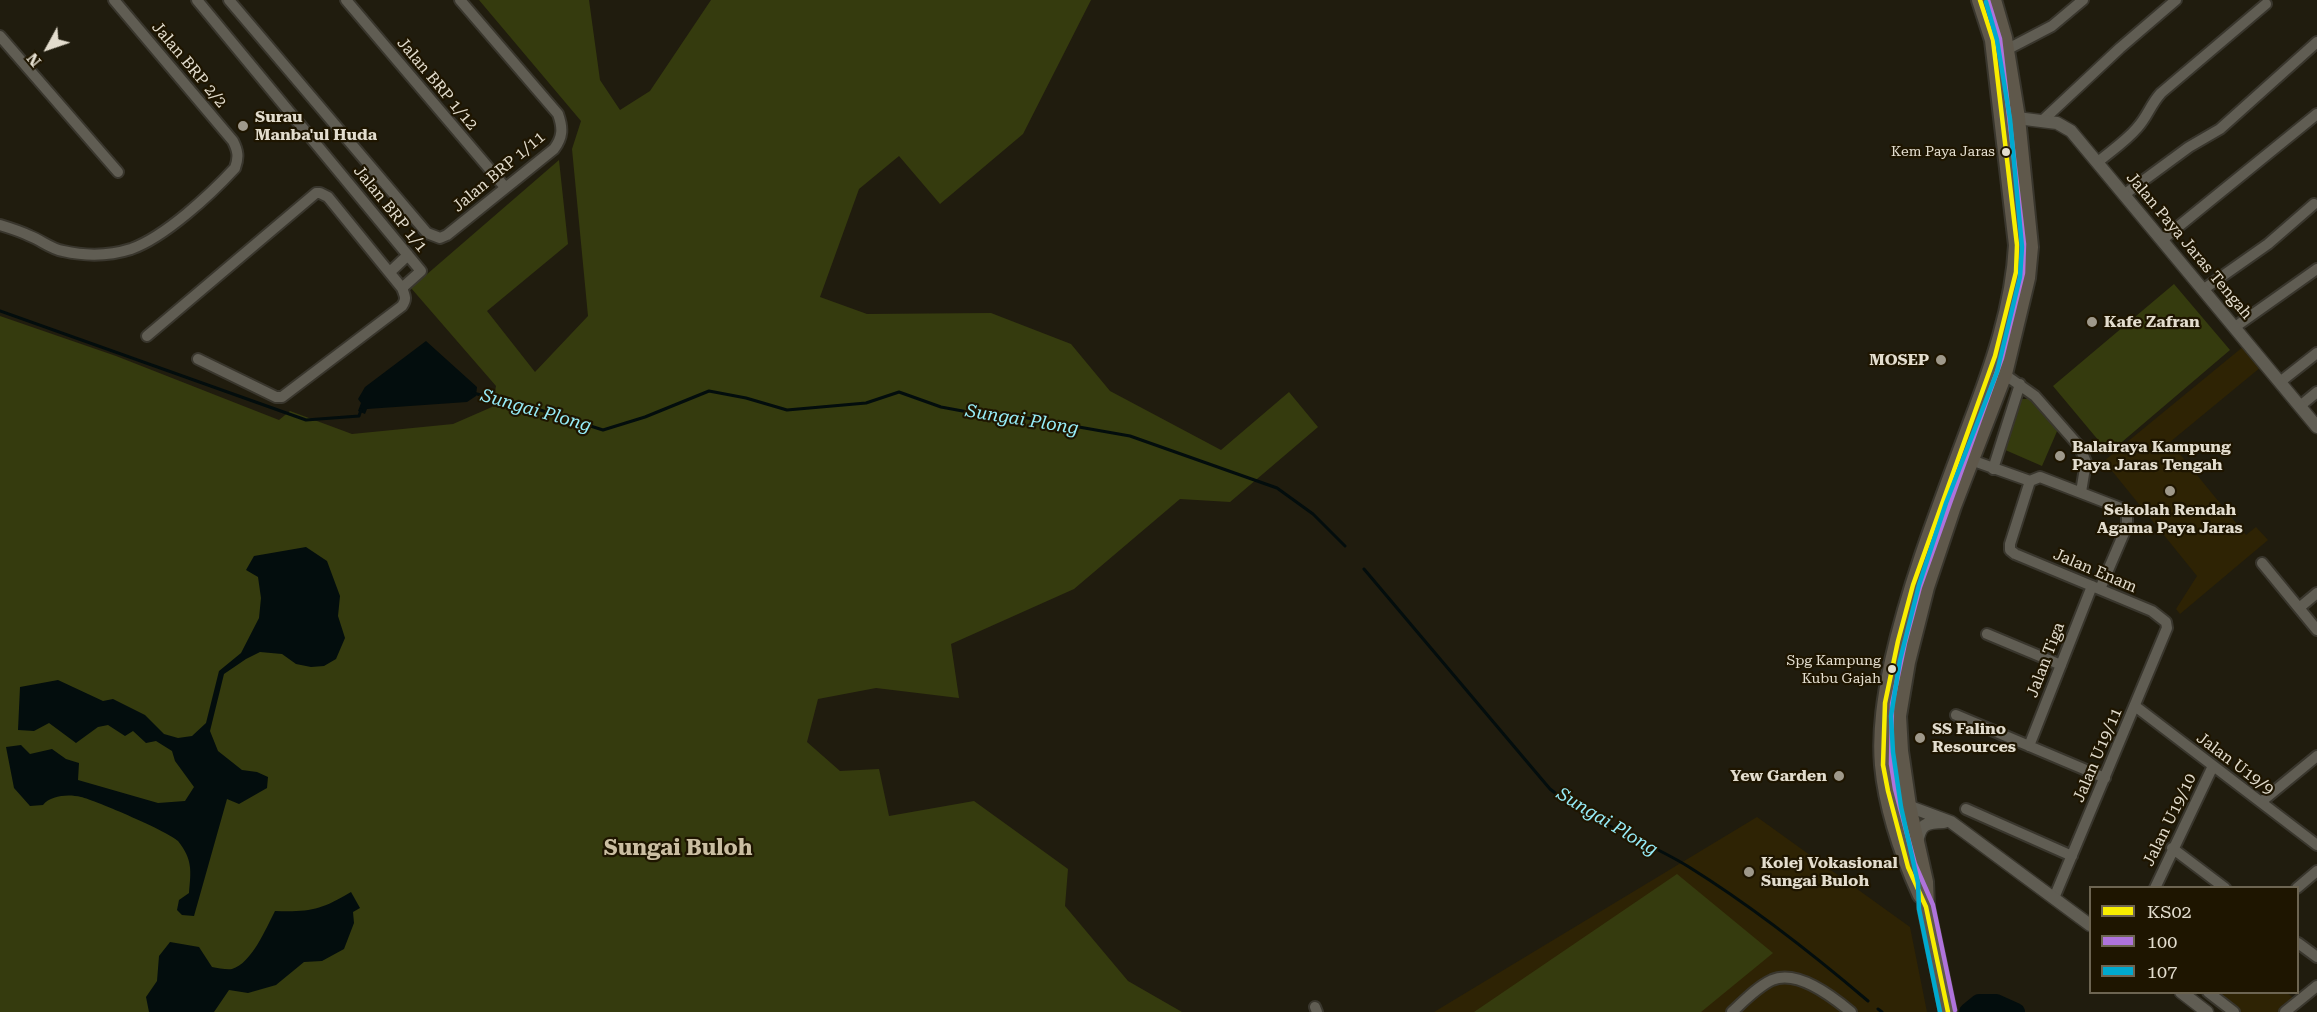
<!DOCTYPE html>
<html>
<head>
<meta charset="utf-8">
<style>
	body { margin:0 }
	#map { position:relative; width:2317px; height:1012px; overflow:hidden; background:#201c0e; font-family:"Roboto Serif",serif }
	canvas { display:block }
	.legend { position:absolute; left:2089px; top:886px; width:210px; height:108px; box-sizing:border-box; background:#1e1500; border:2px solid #6d6552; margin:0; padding:8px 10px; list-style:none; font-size:18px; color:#e3ddce }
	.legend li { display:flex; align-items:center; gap:12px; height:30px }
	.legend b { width:30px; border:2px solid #6d6552 }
	.north { position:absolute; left:18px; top:18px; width:60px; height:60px; -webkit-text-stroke:4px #1e1500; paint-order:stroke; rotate:230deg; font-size:16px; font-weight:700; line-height:24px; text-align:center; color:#e3ddce }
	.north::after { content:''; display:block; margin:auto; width:21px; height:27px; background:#e3ddce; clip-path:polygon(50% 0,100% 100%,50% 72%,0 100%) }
</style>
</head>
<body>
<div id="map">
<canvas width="2317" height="1012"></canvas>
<ul class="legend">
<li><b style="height:8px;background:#f8ed00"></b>KS02</li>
<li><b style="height:8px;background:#af73dc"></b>100</li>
<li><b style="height:8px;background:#00a9ce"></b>107</li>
</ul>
<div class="north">N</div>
</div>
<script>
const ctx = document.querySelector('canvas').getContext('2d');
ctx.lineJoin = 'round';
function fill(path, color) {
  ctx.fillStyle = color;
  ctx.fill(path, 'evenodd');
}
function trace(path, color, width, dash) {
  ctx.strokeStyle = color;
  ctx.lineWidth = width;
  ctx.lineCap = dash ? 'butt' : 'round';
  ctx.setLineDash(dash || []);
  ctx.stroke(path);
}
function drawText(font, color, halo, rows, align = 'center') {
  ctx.font = font + ' "Roboto Serif",serif';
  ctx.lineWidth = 4.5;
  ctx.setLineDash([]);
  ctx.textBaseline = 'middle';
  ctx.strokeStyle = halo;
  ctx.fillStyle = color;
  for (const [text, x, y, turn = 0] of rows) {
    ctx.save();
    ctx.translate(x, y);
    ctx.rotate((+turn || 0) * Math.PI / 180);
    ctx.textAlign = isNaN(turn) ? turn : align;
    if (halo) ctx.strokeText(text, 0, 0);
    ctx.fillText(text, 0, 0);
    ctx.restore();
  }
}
const built = new Path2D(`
	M2244 346 2261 367 2170 442 2246 535 2256 527 2268 540 2180 614 2176 609 2197 576 2104 461Z
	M1757 817 1910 927 1927 1012H1434Z
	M2213 993H2287L2295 999 2279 1012H2239Z`);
const green = new Path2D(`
	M479 0H589L600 80 620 110 650 91 711 0H1091L1023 134 940 204 899 156 859 189 820 297 867 314 991 313 1071 344 1110 391 1221 450 1289 392 1318 427 1230 502 1180 499 1074 589 951 644 959 698 876 688 818 699 807 742 840 771 879 769 889 816 974 801 1068 869 1065 906 1128 981 1182 1012H0V316L116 356 279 420 290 411 352 434 453 424 492 407 496 386 411 288 559 160 568 244 487 311 535 372 588 316 572 149 581 121Z
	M2174 284 2230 350 2109 453 2053 386Z
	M2020 399H2030L2058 429 2042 466 2003 449Z
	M1677 874 1773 953 1701 1012H1474Z`);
const water = new Path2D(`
	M426 341 477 387 476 396 467 402 367 409 365 414 358 411 361 403 358 399 365 387Z
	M306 547 327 561 340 596 338 616 345 638 336 659 324 666 311 667 296 664 282 654 260 652 246 659 224 674 210 731 218 751 242 770 257 772 268 777 267 788 239 804 227 799 194 916 182 915 177 910 179 900 189 893C191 871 193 860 178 841 171 833 95 800 81 797 69 794 51 795 43 805L30 806 14 788 6 747 21 745 30 754 52 749 66 759 79 763 78 780 158 803 185 801 194 787 175 761 172 751 156 741 146 743 133 731 125 736 108 725 98 727 76 743 49 723 34 731 18 730 20 687 58 680 103 701 113 699 145 715 164 734 178 738 192 736 206 723 219 671 241 653 259 618 261 598 258 577 246 570 254 556Z
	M351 892 360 908 353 912 354 923 344 949 322 961 304 962 276 985 248 993 229 990 214 1012H149L146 997 157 981 159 956 170 942 199 947 212 967C218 968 227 970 232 969 252 963 266 928 275 911 310 912 321 910 351 892Z`);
const stream = new Path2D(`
	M0 311 306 420 359 416 361 410
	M473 393 534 408 603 430 645 417 709 391 746 398 787 410 866 403 899 392 941 407 984 415 1022 417 1130 436 1277 488 1313 514 1345 546
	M1364 569 1550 789C1591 823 1644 839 1689 867 1750 905 1814 955 1868 1001
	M1878 1009 1882 1012`);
const river = new Path2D(`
	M1968 1012 1979 1003H1996L2016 1012`);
const minor = new Path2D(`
	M197 0 421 271 402 288
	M229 0 427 233 440 238 447 235 554 149C563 137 563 128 558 114L460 0
	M346 0 504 186
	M0 36 118 172
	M2006 50 2052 26 2083 0
	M2042 121 2120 48 2176 0
	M2098 162C2111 151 2126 141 2137 128 2148 116 2150 105 2161 93L2266 4
	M2125 194 2189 147 2220 129 2317 42
	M0 225C10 228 20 231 30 236 41 240 51 249 63 251 85 256 109 256 131 249 165 237 211 194 235 168 239 157 238 151 233 141L114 0
	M2163 239 2317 114
	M390 272 408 255
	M2204 289 2268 244 2314 204
	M2235 327 2317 269
	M147 336 316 193H320L328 197 402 288C405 296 407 299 402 306L282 397H276L198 359
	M2004 374 2035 396 2079 446 2086 462 2081 492
	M2280 382 2317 353
	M2300 406 2317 392
	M1971 460 2030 481 2040 477 2123 509 2127 515V526L2100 589
	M1993 469 2020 384
	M2030 481 2010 544V550L2015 554 2152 611 2166 622 2167 628 2054 898
	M2262 563 2317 630
	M2299 608 2317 593
	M1987 634 2061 665
	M2135 706 2317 845
	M1956 715 2105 778
	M2029 746 2092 586
	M2261 802 2317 756
	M1966 809 2072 856
	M2172 848 2225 888
	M2155 888 2213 766
	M2297 888 2317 871
	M2298 943 2317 957
	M2208 992 2234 1012
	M1315 1007 1317 1012
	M1732 1012C1744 1001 1757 987 1772 980 1797 969 1832 996 1851 1012
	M2285 1012 2317 986`);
const tertiary = new Path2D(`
	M2017 118 2057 123 2071 131 2317 427
	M1908 806 1951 822 2090 925
	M1917 843C1920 825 1925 822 1944 822
	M2181 992 2207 1012`);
const trunk = new Path2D(`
	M1921 895C1903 855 1887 809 1883 765 1880 730 1886 695 1893 661 1911 580 1942 502 1971 424 1993 367 2014 306 2017 245L1993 40 1980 0
	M1948 1012 1926 907 1925 882 1908 806 1900 751 1898 716 1907 662 1926 587 1953 506 2004 374 2027 278 2030 247 2017 118 2004 38 1993 0`);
const bus1 = new Path2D(`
	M1948 1012 1926 907 1908 867 1888 791 1883 765 1885 703 1898 641 1913 585 1995 356 2016 272 2017 245 1993 40 1980 0`);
const bus2 = new Path2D(`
	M1955 1010 1933 905 1915 864 1895 789 1891 764 1892 704 1905 643 1920 587 2002 358 2023 273 2024 244 2000 39 1988 0`);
const bus3 = new Path2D(`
	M1940 1012 1919 909 1918 883 1901 807 1893 752 1891 716 1900 660 1919 585 1946 503 1997 372 2020 277 2022 247 2010 119 1997 40 1986 2`);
const markers = [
	[243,126,6,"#9f998b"],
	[2006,152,5,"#e3ddce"],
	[2092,322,6,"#9f998b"],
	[1941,360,6,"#9f998b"],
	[2060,456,6,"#9f998b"],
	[2170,491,6,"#9f998b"],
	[1892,669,5,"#e3ddce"],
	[1920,738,6,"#9f998b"],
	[1839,776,6,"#9f998b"],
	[1749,872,6,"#9f998b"]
];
const busNames = [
	["Kem Paya Jaras",1995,152],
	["Spg Kampung",1881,661],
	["Kubu Gajah",1881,679]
];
const streetNames = [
	["Jalan BRP 2/2",189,65,50],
	["Jalan BRP 1/12",437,84,50],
	["Jalan BRP 1/11",499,172,-40],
	["Jalan BRP 1/1",390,209,51],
	["Jalan Paya Jaras Tengah",2189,246,50],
	["Jalan Enam",2095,571,23],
	["Jalan Tiga",2046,660,-69],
	["Jalan U19/11",2098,755,-67],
	["Jalan U19/9",2235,764,37],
	["Jalan U19/10",2170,820,-64]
];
const poiNames = [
	["Surau",255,117],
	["Manba'ul Huda",255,135],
	["Kafe Zafran",2104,322],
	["MOSEP",1929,360,"right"],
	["Balairaya Kampung",2072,447],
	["Paya Jaras Tengah",2072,465],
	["Sekolah Rendah",2170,510,"center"],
	["Agama Paya Jaras",2170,528,"center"],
	["SS Falino",1932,729],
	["Resources",1932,747],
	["Yew Garden",1827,776,"right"],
	["Kolej Vokasional",1761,863],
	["Sungai Buloh",1761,881]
];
const waterNames = [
	["Sungai Plong",536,411,16],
	["Sungai Plong",1022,420,9],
	["Sungai Plong",1607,822,31]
];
const districtNames = [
	["Sungai Buloh",678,849]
];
fill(built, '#2e2304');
fill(green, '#353b0e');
fill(water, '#030d0d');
trace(stream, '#030d0d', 3);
trace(river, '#030d0d', 18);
trace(minor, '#39362d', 14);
trace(tertiary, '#39362d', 15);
trace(trunk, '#39362d', 20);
trace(minor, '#605d53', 10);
trace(tertiary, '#605d53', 12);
trace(trunk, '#5f584b', 16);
trace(bus1, '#f8ed00', 4.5);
trace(bus2, '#af73dc', 4.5);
trace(bus3, '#00a9ce', 4.5);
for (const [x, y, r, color] of markers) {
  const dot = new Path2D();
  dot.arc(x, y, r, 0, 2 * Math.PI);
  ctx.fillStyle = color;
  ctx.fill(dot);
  trace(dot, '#1e1500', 2);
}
drawText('14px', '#e3ddce', '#1e1500', busNames, 'right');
drawText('16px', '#e3ddce', '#1e1500', streetNames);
drawText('bold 16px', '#e3ddce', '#1e1500', poiNames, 'left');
drawText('italic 18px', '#97edf9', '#1e1500', waterNames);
drawText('bold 22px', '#cabea2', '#1e1500', districtNames);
</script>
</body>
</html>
